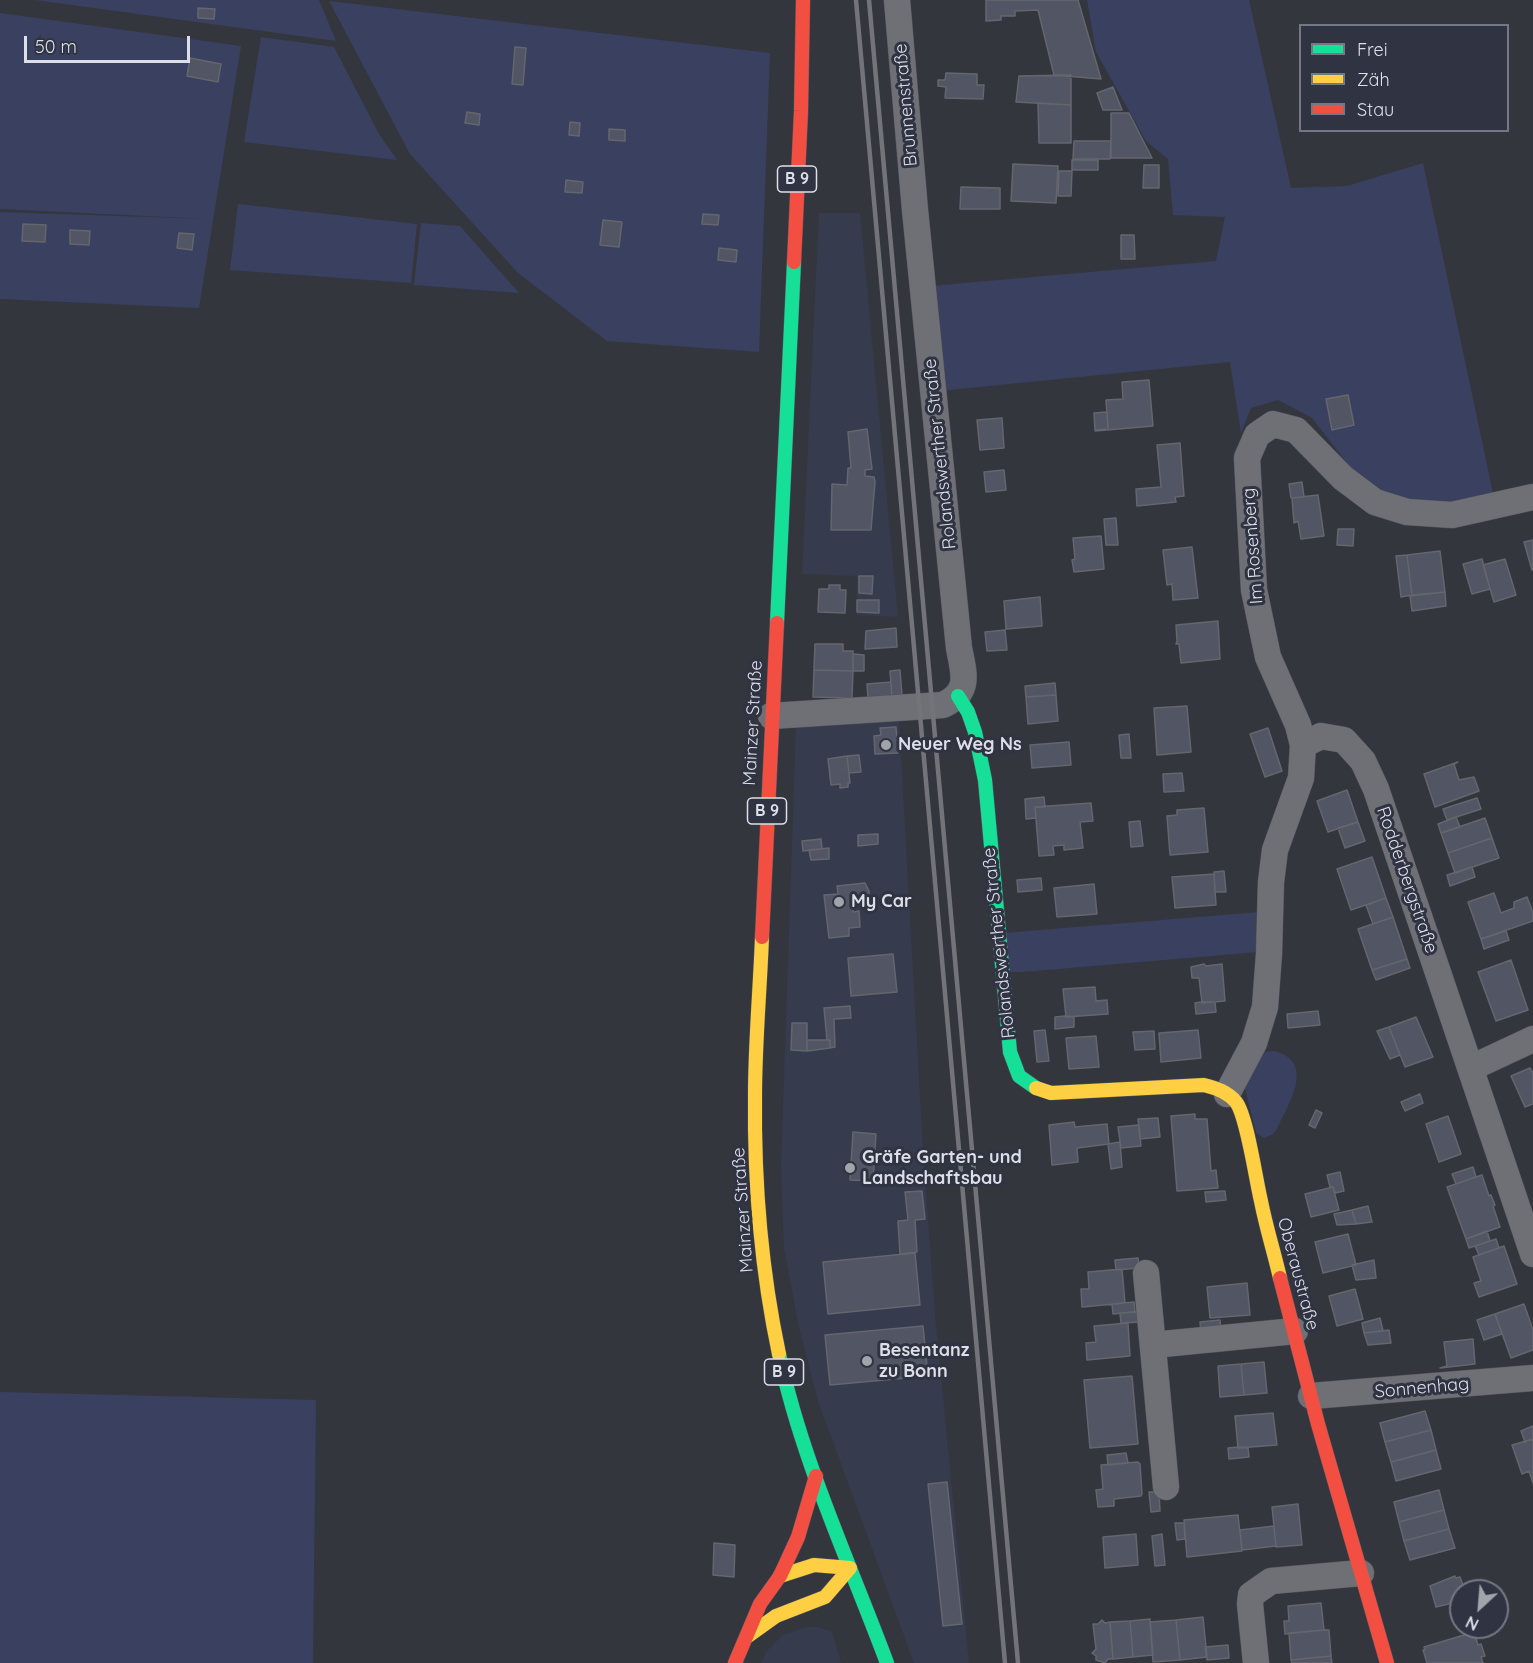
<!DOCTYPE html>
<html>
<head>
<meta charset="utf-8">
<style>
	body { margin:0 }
	#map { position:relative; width:1533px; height:1663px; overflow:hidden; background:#34363e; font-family:Quicksand,sans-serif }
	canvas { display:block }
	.legend { position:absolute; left:1299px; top:24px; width:210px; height:108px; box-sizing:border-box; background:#303342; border:2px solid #757884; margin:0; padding:8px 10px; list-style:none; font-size:18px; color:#dddfe8 }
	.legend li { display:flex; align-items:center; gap:12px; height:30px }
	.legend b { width:30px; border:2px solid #757884 }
	.north { position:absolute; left:1449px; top:1579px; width:60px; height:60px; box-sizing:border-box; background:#303342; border:2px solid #757884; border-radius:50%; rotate:206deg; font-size:16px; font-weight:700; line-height:24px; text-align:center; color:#dddfe8 }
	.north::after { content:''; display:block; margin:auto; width:21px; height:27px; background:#a2a4ac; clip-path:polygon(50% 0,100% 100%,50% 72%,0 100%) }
	.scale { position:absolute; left:24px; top:36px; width:166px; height:27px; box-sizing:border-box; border:3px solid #dddfe8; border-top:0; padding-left:8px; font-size:18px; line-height:21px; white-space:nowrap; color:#dddfe8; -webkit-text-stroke:4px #303342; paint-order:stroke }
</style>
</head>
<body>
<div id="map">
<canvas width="1533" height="1663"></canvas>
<ul class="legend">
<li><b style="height:8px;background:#16e098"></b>Frei</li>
<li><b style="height:8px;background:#ffcf43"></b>Zäh</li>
<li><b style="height:8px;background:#f24e42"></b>Stau</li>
</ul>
<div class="north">N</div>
<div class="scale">50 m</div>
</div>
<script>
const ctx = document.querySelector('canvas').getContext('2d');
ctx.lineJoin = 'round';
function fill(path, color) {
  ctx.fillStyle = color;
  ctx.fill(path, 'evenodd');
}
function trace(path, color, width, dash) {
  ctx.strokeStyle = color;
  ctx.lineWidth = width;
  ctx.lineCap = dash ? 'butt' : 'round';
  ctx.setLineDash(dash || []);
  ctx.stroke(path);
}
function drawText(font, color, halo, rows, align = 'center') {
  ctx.font = font + ' Quicksand,sans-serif';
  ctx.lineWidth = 6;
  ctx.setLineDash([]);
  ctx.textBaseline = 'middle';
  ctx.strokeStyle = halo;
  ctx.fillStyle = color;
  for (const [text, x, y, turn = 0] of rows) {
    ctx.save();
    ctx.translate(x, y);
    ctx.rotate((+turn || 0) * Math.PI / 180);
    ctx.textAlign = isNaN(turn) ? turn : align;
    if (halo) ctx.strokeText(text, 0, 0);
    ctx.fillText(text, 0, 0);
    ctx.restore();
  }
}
const built = new Path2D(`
	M819 213H860L898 617 857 615V576L802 574Z
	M899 721 923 1151 935 1315 969 1663H914L818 1401 799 1328 784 1248 781 1168 796 725Z
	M807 1627H818L832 1632 841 1663H761L767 1651 783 1635Z`);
const green = new Path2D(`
	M35 0H319L336 41Z
	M1087 0H1249L1291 188 1347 186 1423 163 1493 493 1446 506 1397 501 1351 468 1312 418 1278 400 1251 408 1241 433 1230 362 939 391 930 286 1216 261 1225 217 1173 215 1168 159 1146 141 1096 52Z
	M329 1 770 53 759 352 607 341 518 273 410 154Z
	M0 13 241 46 199 308 0 299V212L208 219 0 209Z
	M261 37 334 47 379 134 397 160 244 142Z
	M238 204 417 224 411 283 230 270Z
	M421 223 460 226 519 293 414 285Z
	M1259 912 1258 952 1023 972H1008L1004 933Z
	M1274 1051C1317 1062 1288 1104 1277 1129L1273 1134 1264 1138 1256 1133 1244 1084 1256 1056 1265 1052Z
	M0 1392 316 1400 313 1663H0Z`);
const building = new Path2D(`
	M986 0H1078L1101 79 1054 75 1038 10 1015 11V16H1001V20L986 21Z
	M198 8 215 9 214 19 198 18Z
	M515 47 526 48 523 85 512 84Z
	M190 58 221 64 218 82 187 76Z
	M946 73 977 74V85H984L983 99 945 98 946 87 938 86V80H945Z
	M1071 75V105L1016 102 1019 76Z
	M1113 87 1122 110H1103L1097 93Z
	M1038 103 1071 105V143H1039Z
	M467 112 480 114 479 125 465 123Z
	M1111 113H1129L1152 158H1111Z
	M570 122 580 123 579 136 569 135Z
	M609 129 625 130V141L609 140Z
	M1074 141H1111L1110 159H1073Z
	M1072 160H1098V170H1072Z
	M1013 164 1058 166 1056 203 1011 201Z
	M1144 165H1159V188H1143Z
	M1059 171H1072L1071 196H1058Z
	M566 180 583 182 582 193 565 192Z
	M961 187 1000 188V209H960Z
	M703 214 719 215 718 225 702 224Z
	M603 220 622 222 619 247 600 245Z
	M23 224 46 225 45 242 22 241Z
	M70 230 90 231 89 245 70 244Z
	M179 233 194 234 192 250 177 248Z
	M1121 235H1134L1135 259H1121Z
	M719 248 737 250 736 262 718 260Z
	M1149 380 1153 426 1095 431 1108 429 1106 400 1123 399 1122 382Z
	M1348 395 1354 425 1332 430 1326 399Z
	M1107 412 1108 429 1095 430 1094 413Z
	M1002 418 1004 448 980 450 977 420Z
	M867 429 872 469 865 470V476L874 477 875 482 871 530H831L832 484 847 485 848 468H851L848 432Z
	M1180 443 1184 496 1175 497 1176 502 1137 506 1136 489 1161 487 1157 445Z
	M1004 470 1006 490 986 492 984 472Z
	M1302 482 1304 497 1291 498 1289 484Z
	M1318 495 1324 536 1301 539 1298 521 1294 523 1292 498Z
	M1116 518 1118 545H1106L1104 519Z
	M1338 529H1354L1353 546 1337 545Z
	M1101 536 1104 569 1074 572 1072 560 1075 559 1073 538Z
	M1533 540V570H1532L1524 542Z
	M1192 547 1198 598 1173 600 1172 584 1167 585 1163 550Z
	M1440 551 1445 592 1412 595 1407 555Z
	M1407 555 1412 595 1401 597 1396 556Z
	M1482 559 1490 589 1472 594 1463 564Z
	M1505 559 1516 595 1494 602 1483 565Z
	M859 576H873L872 594 859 593Z
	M829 585H840V590H846L845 613 818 612 819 589H829Z
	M1445 592 1446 606 1412 611 1410 596Z
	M1040 597 1042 626 1006 629 1004 601Z
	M857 600H879V613L857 612Z
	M1218 621 1220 659 1181 663 1179 644H1176L1177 641 1176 625Z
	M896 628 897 647 865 649 866 631Z
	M1005 630 1007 650 987 651 985 632Z
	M815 644H843V651H853V671L814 670Z
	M853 654 864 655V671H853Z
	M814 670 853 671 852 698 813 697Z
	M900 670 902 696 892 697 890 671Z
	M891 682 892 697 868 699 867 684Z
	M1055 683 1056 695 1026 697 1025 686Z
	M1056 695 1058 721 1028 724 1026 697Z
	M1187 706 1191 752 1157 755 1154 708Z
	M896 727 898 753 875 754 874 736 881 735 880 728Z
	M1268 728 1282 771 1265 777 1250 734Z
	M1129 734 1131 758H1121L1119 735Z
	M1069 742 1071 765 1032 768 1030 745Z
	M859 755 861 772 849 773 847 756Z
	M847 756 850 783H848V787L840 788V784L831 785 828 759Z
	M1458 762 1454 764 1459 780 1474 777 1479 791 1435 807 1424 774Z
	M1182 773 1184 791 1164 792 1163 774Z
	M1347 790 1358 822 1328 832 1317 801Z
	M1044 797 1045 807H1035L1036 818 1026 819 1025 799Z
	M1477 798 1481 809 1447 820 1443 809Z
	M1091 803 1093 821 1080 822 1083 848 1064 850V845L1053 846 1054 855 1039 856 1035 807Z
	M1204 808 1208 852 1170 855 1167 816 1177 815V810Z
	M1456 817 1460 827 1441 833 1438 824Z
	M1485 818 1492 838 1448 853 1441 833Z
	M1140 821 1143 846 1131 847 1129 822Z
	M1358 822 1365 841 1345 848 1338 828Z
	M878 834V844L858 846V835Z
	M1492 838 1499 858 1455 873 1448 853Z
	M821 839 822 849 803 851 802 841Z
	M829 848V859L811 860 809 850Z
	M1372 857 1386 898 1351 910 1337 869Z
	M1472 867 1475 877 1450 886 1447 875Z
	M1224 871 1226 892H1215L1214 872Z
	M1214 874 1216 905 1175 908 1172 877Z
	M1041 878 1042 890 1018 892 1017 880Z
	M865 883 869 891 870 904 852 905 853 912 859 911 860 927 849 928V936L829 938 824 895 838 894 837 886Z
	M1094 884 1097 914 1057 917 1054 888Z
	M1494 893 1501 913 1514 908V902L1527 897 1533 913V921L1481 939 1468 902Z
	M1386 898 1393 917 1373 924 1366 905Z
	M1393 917 1407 959 1372 970 1358 929Z
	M1506 931 1509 940 1484 949 1481 939Z
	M893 954 897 992 851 996 848 958Z
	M1407 959 1410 968 1376 980 1372 970Z
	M1511 960 1528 1010 1496 1021 1478 972Z
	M1204 964 1206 966 1222 964 1225 1001 1202 1003 1199 978H1192L1191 967Z
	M1095 987 1096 1001 1107 1000 1108 1014 1066 1017 1063 989Z
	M1201 1002H1215L1216 1012 1196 1014 1195 1003Z
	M850 1006 851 1018 834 1019 835 1047 830 1048V1040H827L824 1008Z
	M1318 1011 1320 1025 1288 1028 1287 1014Z
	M1065 1016 1074 1017V1027L1055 1029V1017Z
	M1416 1017 1433 1057 1405 1067 1389 1027Z
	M792 1023H807V1051L791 1050Z
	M1389 1027 1400 1055 1390 1059 1377 1031Z
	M1045 1030 1049 1061 1037 1062 1034 1031Z
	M1198 1030 1201 1058 1161 1062 1159 1033Z
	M1154 1031 1155 1049 1135 1050 1133 1032Z
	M1096 1036 1099 1067 1069 1069 1066 1038Z
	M807 1040H830V1048L807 1051Z
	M1530 1068 1533 1073V1104L1525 1107 1511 1076Z
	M1420 1094 1423 1103 1405 1111 1401 1102Z
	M1316 1110 1322 1113 1315 1128 1309 1125Z
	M1195 1114V1119H1207L1211 1171 1216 1170 1218 1188 1177 1191 1171 1116Z
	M1448 1116 1461 1154 1439 1162 1426 1124Z
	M1158 1118 1160 1137 1140 1139 1138 1119Z
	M1074 1122 1075 1127 1107 1124 1109 1144 1077 1148 1078 1162 1052 1165 1049 1125Z
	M1139 1125 1141 1146 1121 1148 1118 1127Z
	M853 1132 876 1134 873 1181 850 1180Z
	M1120 1142 1122 1167 1111 1169 1108 1144Z
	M1473 1167 1476 1177 1456 1184 1452 1174Z
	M1340 1172 1344 1191 1335 1193 1333 1187H1330L1327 1175Z
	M1482 1175 1489 1196 1491 1195 1495 1205 1493 1206 1500 1227 1466 1239 1447 1187Z
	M1333 1187 1339 1210 1311 1217 1305 1194Z
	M922 1191 925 1219 915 1220 917 1252 900 1254 898 1221 908 1220 905 1192Z
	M1225 1191 1226 1200 1206 1202 1205 1192Z
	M1368 1206 1372 1222 1356 1224 1352 1210Z
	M1352 1210 1356 1224 1337 1225 1334 1214Z
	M1487 1231 1490 1241 1469 1248 1466 1239Z
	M1348 1234 1356 1265 1323 1273 1315 1242Z
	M1496 1239 1499 1248 1479 1255 1475 1246Z
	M1504 1246 1517 1284 1479 1297 1474 1283 1481 1281 1473 1257Z
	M915 1253 920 1305 828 1314 823 1262Z
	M1138 1258 1139 1268 1116 1270 1115 1260Z
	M1374 1260 1376 1278 1356 1280 1352 1265Z
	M1122 1269 1125 1303 1082 1307 1081 1289H1089L1088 1272Z
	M1247 1283 1250 1315 1210 1318 1207 1287Z
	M1355 1289 1363 1319 1337 1326 1329 1296Z
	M1134 1302 1135 1312 1113 1314 1112 1304Z
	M1524 1304 1533 1330V1350L1511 1358 1495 1314Z
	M1141 1312 1142 1322 1121 1323 1120 1313Z
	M1495 1314 1502 1334 1484 1340 1477 1320Z
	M1380 1318 1383 1331 1364 1333 1362 1323Z
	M1220 1320 1221 1331 1201 1332 1200 1322Z
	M1128 1323 1130 1356 1087 1360 1086 1343 1096 1342 1094 1326Z
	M923 1326 928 1376 830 1385 825 1335Z
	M1389 1330 1391 1343 1368 1345 1364 1333Z
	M1473 1339 1475 1364 1440 1368 1447 1366 1444 1342Z
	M1264 1362 1267 1393 1244 1395 1241 1364Z
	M1241 1364 1244 1395 1220 1397 1218 1366Z
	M1132 1376 1138 1444 1090 1448 1084 1380Z
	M1425 1411 1431 1430 1385 1442 1380 1423Z
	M1273 1413 1277 1445 1238 1448 1235 1416Z
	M1533 1426V1439L1525 1442 1521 1431Z
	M1431 1430 1436 1450 1391 1462 1385 1442Z
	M1533 1439V1483L1529 1471 1522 1474 1512 1445Z
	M1238 1447 1248 1448 1249 1457 1229 1459 1228 1448Z
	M1436 1450 1441 1469 1396 1481 1391 1462Z
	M1126 1453 1128 1463 1108 1465 1107 1455Z
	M1138 1462 1140 1464 1142 1494 1141 1496 1114 1499V1506L1098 1507 1096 1490 1103 1489 1101 1465Z
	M947 1482 962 1624 943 1626 928 1484Z
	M1439 1490 1444 1510 1399 1522 1394 1502Z
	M1149 1492H1159L1160 1511 1151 1512Z
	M1298 1504 1302 1545 1276 1547 1272 1507Z
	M1444 1510 1449 1529 1404 1541 1399 1522Z
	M1238 1515 1242 1551 1187 1557 1184 1520Z
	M1175 1523H1184L1185 1539 1177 1540Z
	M1274 1526 1276 1546 1242 1550 1240 1530Z
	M1449 1529 1455 1548 1410 1560 1404 1541Z
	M1136 1534 1138 1565 1105 1568 1103 1537Z
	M1162 1534 1165 1565 1155 1566 1152 1536Z
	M714 1543 735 1545 734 1577 713 1575Z
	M1455 1576 1456 1578 1460 1577 1464 1588V1591H1461V1601L1436 1607 1430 1586Z
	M1321 1603 1324 1630 1285 1634 1284 1621H1289L1288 1606Z
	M1203 1617 1207 1657 1180 1660 1176 1620Z
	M1150 1619 1153 1655 1133 1657 1130 1621Z
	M1102 1620 1105 1623 1110 1622 1113 1659H1108L1105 1663 1096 1660V1656L1092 1653 1096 1649 1093 1624H1098Z
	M1176 1620 1180 1660 1153 1662 1150 1622Z
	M1130 1621 1133 1657 1113 1659 1110 1622Z
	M1324 1630H1329L1331 1656 1291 1660 1289 1633Z
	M1474 1632 1478 1645 1481 1644 1485 1656 1481 1657 1483 1663H1427L1423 1650H1425L1424 1647Z
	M1228 1645 1229 1658 1207 1660 1205 1647Z
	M1331 1656 1332 1663H1292L1291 1660Z`);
const street = new Path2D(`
	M771 716 943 705C971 692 964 674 959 648L915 210 897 0
	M1303 745 1321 736 1344 740 1363 761 1376 789 1533 1254
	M1471 1068 1533 1039
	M1227 1094 1254 1043 1265 1007 1269 954 1271 882 1275 850 1301 778 1303 745 1298 725 1268 657 1254 590 1247 458 1257 435 1273 424 1296 430 1343 478 1375 502 1407 512 1452 515 1533 497
	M1146 1273 1166 1487
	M1153 1345 1295 1331
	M1311 1396 1533 1378
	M1256 1663 1250 1604 1251 1595 1271 1581 1361 1573`);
const fast = new Path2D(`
	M777 623 794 262
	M958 696 968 712 975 732 985 780 1010 1052 1019 1076 1036 1088
	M779 1354C802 1461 849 1561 887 1663`);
const slow = new Path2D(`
	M762 937C760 990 755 1043 755 1096 754 1183 761 1269 779 1354
	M1036 1088 1051 1093 1204 1085C1216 1088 1228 1092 1236 1102 1247 1116 1256 1181 1261 1201 1266 1227 1274 1252 1280 1278
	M780 1576 814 1565 850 1568
	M748 1636 776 1616 825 1597 850 1568`);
const jam = new Path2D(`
	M794 262 801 111 803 0
	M762 937 777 623
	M1280 1278 1318 1424 1387 1663
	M735 1663 760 1604 780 1576 798 1537 816 1476`);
const rail = new Path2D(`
	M856 0 1005 1663
	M869 0 1018 1663`);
const markers = [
	[886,745,6,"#a2a4ac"],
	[839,902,6,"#a2a4ac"],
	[850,1168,6,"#a2a4ac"],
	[867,1361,6,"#a2a4ac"]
];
const shields = [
	[797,179,39],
	[767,811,39],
	[784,1372,39]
];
const shieldNames = [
	["B 9",797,179],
	["B 9",767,811],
	["B 9",784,1372]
];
const streetNames = [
	["Brunnenstraße",906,105,-95],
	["Rolandswerther Straße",940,454,-96],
	["Im Rosenberg",1253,546,-94],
	["Mainzer Straße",753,723,-87],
	["Rodderbergstraße",1407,880,71],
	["Rolandswerther Straße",999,943,-96],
	["Mainzer Straße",743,1210,-94],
	["Oberaustraße",1298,1274,75],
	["Sonnenhag",1422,1388,-5]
];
const poiNames = [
	["Neuer Weg Ns",898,745],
	["My Car",851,902],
	["Gräfe Garten- und",862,1158],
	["Landschaftsbau",862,1179],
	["Besentanz",879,1351],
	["zu Bonn",879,1372]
];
fill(built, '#373b4e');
fill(green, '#3a4060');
fill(building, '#525564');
trace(building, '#64666d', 1.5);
trace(street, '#53555b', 27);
trace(fast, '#53555b', 15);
trace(slow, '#53555b', 15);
trace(jam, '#53555b', 15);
trace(street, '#6f7076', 26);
trace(fast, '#16e098', 14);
trace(slow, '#ffcf43', 14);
trace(jam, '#f24e42', 14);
trace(rail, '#73747a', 4.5);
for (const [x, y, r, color] of markers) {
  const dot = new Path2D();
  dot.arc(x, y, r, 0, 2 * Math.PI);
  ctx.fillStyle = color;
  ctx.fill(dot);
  trace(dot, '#303342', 2);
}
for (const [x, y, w] of shields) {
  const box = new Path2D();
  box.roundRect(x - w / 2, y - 13, w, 26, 4.5);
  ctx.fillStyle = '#303342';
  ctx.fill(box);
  trace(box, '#dddfe8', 1.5);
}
drawText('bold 16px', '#dddfe8', null, shieldNames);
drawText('18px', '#dddfe8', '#303342', streetNames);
drawText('bold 18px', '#dddfe8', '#303342', poiNames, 'left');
</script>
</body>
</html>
